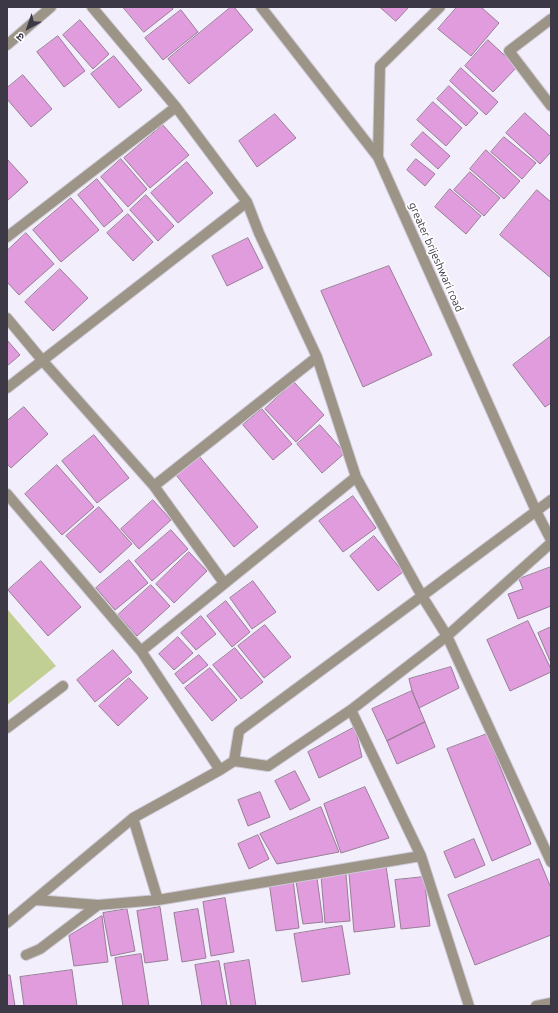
<!DOCTYPE html>
<html>
<head>
<meta charset="utf-8">
<style>
	body { margin:0 }
	#map { position:relative; width:558px; height:1013px; overflow:hidden; background:#f2eefc; font-family:Ubuntu,"Noto Sans Devanagari",sans-serif }
	canvas { display:block }
	.frame { position:absolute; inset:0; border:8px solid #3c3845; pointer-events:none }
	.north { position:absolute; left:8px; top:8px; width:40px; height:40px; -webkit-text-stroke:3px #fff; paint-order:stroke; rotate:220deg; font-size:11px; font-weight:700; line-height:16px; text-align:center; color:#3c3845 }
	.north::after { content:''; display:block; margin:auto; width:14px; height:18px; background:#3c3845; clip-path:polygon(50% 0,100% 100%,50% 72%,0 100%) }
</style>
</head>
<body>
<div id="map">
<canvas width="558" height="1013"></canvas>
<div class="frame"></div>
<div class="north">उ</div>
</div>
<script>
const ctx = document.querySelector('canvas').getContext('2d');
ctx.lineJoin = 'round';
function fill(path, color) {
  ctx.fillStyle = color;
  ctx.fill(path, 'evenodd');
}
function trace(path, color, width, dash) {
  ctx.strokeStyle = color;
  ctx.lineWidth = width;
  ctx.lineCap = dash ? 'butt' : 'round';
  ctx.setLineDash(dash || []);
  ctx.stroke(path);
}
function drawText(font, color, halo, rows, align = 'center') {
  ctx.font = font + ' Ubuntu,sans-serif';
  ctx.lineWidth = 3.5;
  ctx.setLineDash([]);
  ctx.textBaseline = 'middle';
  ctx.strokeStyle = halo;
  ctx.fillStyle = color;
  for (const [text, x, y, turn = 0] of rows) {
    ctx.save();
    ctx.translate(x, y);
    ctx.rotate((+turn || 0) * Math.PI / 180);
    ctx.textAlign = isNaN(turn) ? turn : align;
    if (halo) ctx.strokeText(text, 0, 0);
    ctx.fillText(text, 0, 0);
    ctx.restore();
  }
}
const green = new Path2D(`
	M7 609 56 666 7 705Z`);
const building = new Path2D(`
	M123 7H172L173 9 144 32Z
	M231 7H234L253 30 189 84 168 59Z
	M380 7H409L396 21Z
	M457 7H481L499 23 471 56 438 29Z
	M181 10 198 32 163 60 145 38Z
	M80 20 109 54 93 69 63 35Z
	M58 36 85 71 64 87 37 52Z
	M488 40 517 67 493 92 465 66Z
	M114 56 142 90 119 108 91 74Z
	M461 68 498 102 486 115 450 81Z
	M23 75 52 109 31 127 7 99V88Z
	M449 86 478 113 466 126 437 99Z
	M433 102 462 128 446 146 417 120Z
	M525 113 551 137V152L540 164 506 133Z
	M275 114 296 138 257 167 239 141Z
	M163 125 189 155 150 188 124 158Z
	M423 132 450 156 438 169 411 145Z
	M504 137 536 163 522 179 491 152Z
	M486 150 520 181 504 199 470 169Z
	M7 159 28 182 7 201Z
	M121 159 147 189 128 207 101 177Z
	M416 159 435 174 425 186 407 170Z
	M187 162 213 193 178 223 151 193Z
	M470 172 500 198 484 216 454 190Z
	M97 179 123 211 104 227 78 195Z
	M450 189 481 216 466 234 435 207Z
	M537 190 551 202V278L500 235Z
	M146 195 174 226 158 241 130 210Z
	M71 198 99 230 61 262 33 230Z
	M128 214 153 242 133 261 107 233Z
	M26 233 54 264 19 295 7 282V251Z
	M248 238 263 268 227 286 212 256Z
	M389 266 432 355 363 387 321 291Z
	M60 269 88 298 53 331 25 302Z
	M551 336V403L545 407 513 365Z
	M7 340 20 355 7 366Z
	M294 382 324 415 296 442 265 409Z
	M24 407 48 434 11 468 7 464V421Z
	M262 409 292 444 273 460 243 425Z
	M320 425 345 453 322 473 297 444Z
	M94 435 129 478 97 503 62 461Z
	M199 456 258 527 234 547 176 475Z
	M57 465 94 507 62 535 25 494Z
	M353 496 376 528 343 552 319 521Z
	M153 500 171 520 139 549 121 529Z
	M99 507 132 544 100 573 66 536Z
	M171 530 188 549 152 581 135 561Z
	M374 536 403 572 378 591 350 556Z
	M189 552 207 571 174 603 156 584Z
	M129 560 148 583 115 610 96 588Z
	M41 561 81 607 48 636 8 590Z
	M551 567V606L518 619 508 594 523 589 519 579Z
	M253 581 276 612 252 629 230 598Z
	M151 585 170 606 137 636 118 615Z
	M226 601 250 632 232 647 207 616Z
	M201 616 216 634 196 650 181 633Z
	M528 621 551 669V672L510 691 487 640Z
	M265 625 291 657 264 678 238 646Z
	M551 627V661H550L538 633Z
	M178 637 193 653 174 670 159 654Z
	M235 648 263 682 241 699 213 665Z
	M113 650 132 672 95 702 77 680Z
	M199 655 208 665 183 684 175 674Z
	M451 667 459 688 419 708 412 691 409 679Z
	M210 668 237 700 212 721 185 688Z
	M129 678 148 698 118 726 99 706Z
	M412 691 425 722 387 741 372 709Z
	M425 722 435 747 397 764 387 741Z
	M355 727 362 757 319 778 308 752Z
	M487 734 531 844 492 861 447 749Z
	M295 771 310 800 290 810 275 781Z
	M365 787 389 838 341 853 324 804Z
	M260 792 270 817 248 826 238 800Z
	M321 807 339 852 277 864 260 834Z
	M258 835 269 859 249 869 238 844Z
	M474 839 485 865 455 878 444 852Z
	M539 859 551 888V935L475 965 448 895Z
	M386 866 395 927 354 932 349 874Z
	M346 874 350 921 325 923 321 876Z
	M424 877 430 926 401 929 395 880Z
	M317 878 323 922 303 924 296 881Z
	M293 879 299 928 276 931 269 882Z
	M225 898 234 952 211 956 203 902Z
	M160 907 168 960 145 963 137 911Z
	M127 909 135 951 111 956 103 913Z
	M198 909 206 958 182 962 174 913Z
	M102 916 108 962 74 966 69 936Z
	M342 926 350 974 302 982 294 934Z
	M141 954 149 1006H123L115 958Z
	M249 960 256 1006H231L224 964Z
	M219 961 227 1006H202L195 965Z
	M72 970 77 1006H24L20 977Z
	M7 975H10L15 1006H7Z`);
const minor = new Path2D(`
	M92 7 176 107 247 202 259 233 317 357 356 477 422 596 447 636 551 862
	M261 7 378 157 536 511 551 540
	M551 19 509 51 551 106
	M7 45 51 7
	M378 157 380 66 440 7
	M7 237 176 107
	M7 318 42 360 154 486 224 583
	M7 388 247 202
	M154 486 317 357
	M7 494 141 651 220 770
	M141 651 356 477
	M351 710 421 856 469 1006
	M7 728 63 686
	M234 761 239 731 422 596 551 500
	M133 818 158 900
	M36 900 98 905 158 900 421 856
	M7 923 133 818 220 770 234 761 268 766 351 710 447 636 551 543
	M26 955 40 949 98 905
	M536 1006 551 1003`);
const streetNames = [
	["greater brijeshwari road",436,257,66]
];
fill(green, '#c2cf94');
fill(building, '#e09cdd');
trace(building, '#987d96', 1);
trace(minor, '#cecad7', 12);
trace(minor, '#9c9486', 10);
drawText('11px', '#3c3845', '#fff', streetNames);
</script>
</body>
</html>
